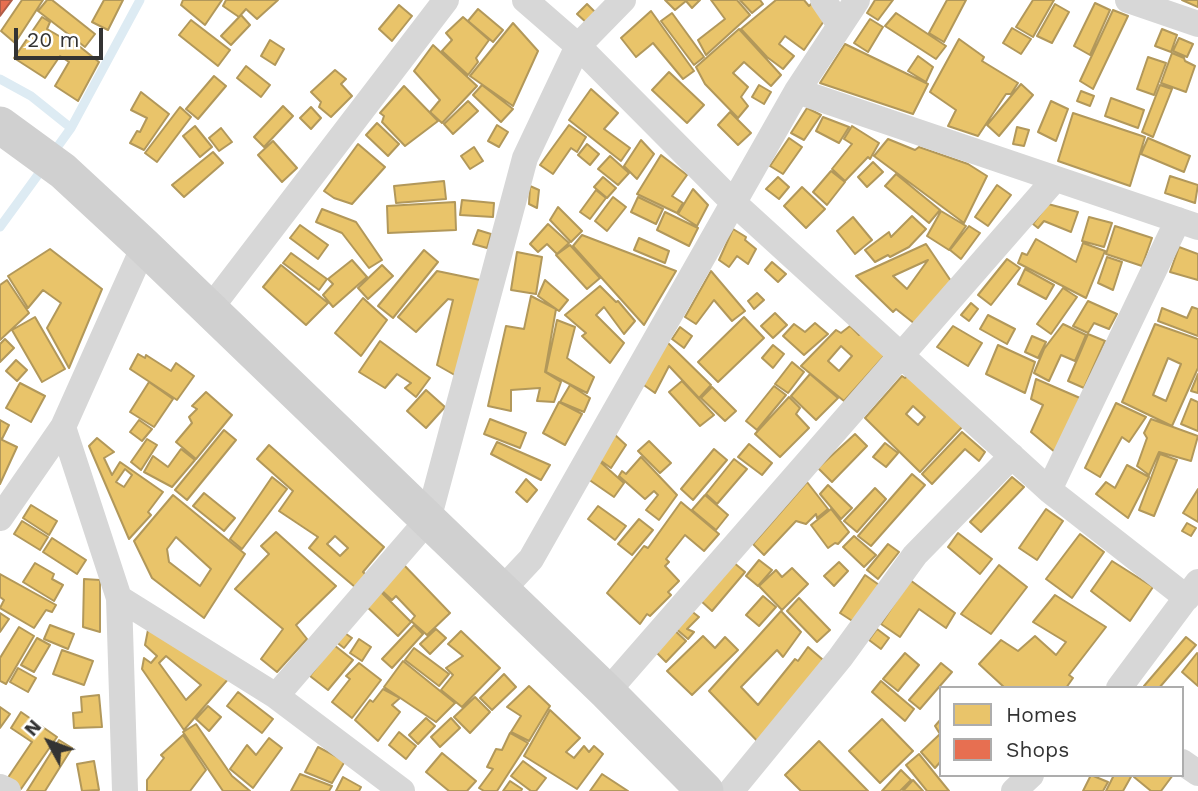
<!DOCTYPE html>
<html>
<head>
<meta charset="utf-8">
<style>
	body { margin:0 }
	#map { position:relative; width:1198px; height:791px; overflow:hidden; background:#fff; font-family:"Work Sans",sans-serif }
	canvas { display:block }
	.legend { position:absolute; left:939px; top:686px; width:245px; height:91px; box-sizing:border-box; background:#fff; border:2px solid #adadad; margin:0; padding:9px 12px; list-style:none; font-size:21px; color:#333 }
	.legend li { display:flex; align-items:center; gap:14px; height:35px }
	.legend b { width:35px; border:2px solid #adadad }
	.north { position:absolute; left:14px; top:707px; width:70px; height:70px; -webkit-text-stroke:5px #fff; paint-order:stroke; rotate:311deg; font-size:19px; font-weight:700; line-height:28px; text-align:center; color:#333 }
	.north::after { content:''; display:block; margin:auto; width:24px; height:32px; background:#333; clip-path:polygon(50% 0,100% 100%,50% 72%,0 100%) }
	.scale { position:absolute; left:14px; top:28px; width:89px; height:32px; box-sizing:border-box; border:4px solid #333; border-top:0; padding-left:9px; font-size:21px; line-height:24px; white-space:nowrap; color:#333; -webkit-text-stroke:5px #fff; paint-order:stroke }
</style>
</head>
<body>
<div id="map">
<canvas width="1198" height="791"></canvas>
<ul class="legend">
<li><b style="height:19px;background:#e9c46a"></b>Homes</li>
<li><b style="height:19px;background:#e76f51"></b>Shops</li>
</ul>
<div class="north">N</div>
<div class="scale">20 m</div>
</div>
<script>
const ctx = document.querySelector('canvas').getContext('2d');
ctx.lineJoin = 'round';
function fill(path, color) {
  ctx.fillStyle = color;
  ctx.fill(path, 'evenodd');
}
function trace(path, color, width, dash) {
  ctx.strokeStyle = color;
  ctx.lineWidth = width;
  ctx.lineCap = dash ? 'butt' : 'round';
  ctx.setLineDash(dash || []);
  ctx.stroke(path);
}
const homes = new Path2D(`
	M22 0H43L15 43 1 31Z
	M47 0H52L95 34 85 47 38 11Z
	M104 0H123L108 30 92 22Z
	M183 0H222L205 25 181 5Z
	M226 0H278L257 19 246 9 239 17 223 6Z
	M665 0H700L692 8 686 1 675 10Z
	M711 0H737L750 15 706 55 698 40 725 19Z
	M740 0H760L763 4 752 13Z
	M776 0H804L809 6 812 3 826 18 804 50 785 36 779 44 794 56 783 69 767 57 741 29Z
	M875 0H893L878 20 867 13Z
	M947 0H966L944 42 929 33Z
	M1033 0H1054L1033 37 1016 27Z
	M1182 0H1198V7Z
	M1095 3 1110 10 1090 55 1074 46Z
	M587 4 598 15 588 24 577 14Z
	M1055 4 1069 12 1052 43 1037 36Z
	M399 5 412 16 392 41 379 29Z
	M478 9 503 30 493 42 468 21Z
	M1113 10 1128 16 1093 89 1080 81Z
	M651 11 694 71 683 79 653 43 636 57 621 38Z
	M672 13 704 57 694 65 661 21Z
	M896 13 946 46 936 59 885 26Z
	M241 15 250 25 231 45 221 36Z
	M42 17 50 22 47 29 66 40 69 38 99 62 78 101 55 86 69 62 60 56 45 78 14 58Z
	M463 17 489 40 476 58 478 62 468 75 442 51 452 40 446 33Z
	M870 19 883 27 868 52 854 43Z
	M191 20 230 50 218 66 179 35Z
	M513 23 538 51 513 106 470 76Z
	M1012 28 1031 39 1021 54 1003 43Z
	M739 29 781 75 771 86 744 62 733 73 748 87 741 97 748 106 738 118 705 84 696 67Z
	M1162 29 1177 35 1171 52 1155 46Z
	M1179 38 1193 44 1187 57 1173 51Z
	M959 39 984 57 982 61 1018 83 1011 94H1006L978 136 948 126 956 110 930 92Z
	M270 40 284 49 275 65 261 56Z
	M845 44 928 84 913 114 820 83Z
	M433 45 477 86 442 123 430 112 440 100 414 71Z
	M1172 53 1184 58 1185 61 1195 66 1186 92 1161 83Z
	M918 56 933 67 926 82 908 71Z
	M1148 57 1166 63 1154 95 1137 89Z
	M246 66 270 85 261 97 237 78Z
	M335 70 346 79 341 84 352 96 331 117 319 107 321 102 311 92Z
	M669 72 704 105 687 123 652 90Z
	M214 76 226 86 198 119 186 109Z
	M1021 84 1033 95 999 136 987 125Z
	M482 85 513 109 501 122 473 95Z
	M759 85 771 92 764 104 752 97Z
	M1160 85 1172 89 1153 137 1142 132Z
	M404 86 438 121 405 146 382 122 384 116 380 113Z
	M591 89 618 113 604 129 630 148 621 161 569 120Z
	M1081 91 1094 96 1090 106 1077 101Z
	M141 92 169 114 144 150 130 143 137 131 140 132 147 118 131 110Z
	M1111 98 1144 110 1138 128 1105 116Z
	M468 101 478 111 453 134 444 124Z
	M1051 101 1068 109 1056 141 1038 132Z
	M283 106 293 116 264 147 254 137Z
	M180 107 191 117 157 162 145 153Z
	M311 107 321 118 311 129 300 118Z
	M807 108 821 115 804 140 791 133Z
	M730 112 751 133 738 145 718 125Z
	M1073 113 1145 137 1130 186 1058 161Z
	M823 117 849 127 839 143 816 131Z
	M377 123 399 144 388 156 366 135Z
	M497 125 508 132 499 147 488 141Z
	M569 125 586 137 577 152 571 148 553 174 540 165Z
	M195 126 212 147 200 157 183 136Z
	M852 126 879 143 870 159 868 157 845 181 832 169 852 144 844 139Z
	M1017 127 1029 130 1024 146 1013 144Z
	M221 128 232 142 219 151 209 138Z
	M789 138 802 147 783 174 770 166Z
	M1148 138 1190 156 1184 172 1141 154Z
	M888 139 915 150 919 147 968 164 987 176 964 223 874 156Z
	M641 140 654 154 637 179 624 166Z
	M273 141 297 168 282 182 258 155Z
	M358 144 385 167 352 204 334 198 324 191Z
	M587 144 599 154 590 165 578 155Z
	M474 147 483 161 470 169 461 156Z
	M213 152 223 163 184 197 172 185Z
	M661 155 687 175 672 196 683 203 677 213 637 194Z
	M610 156 629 173 618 185 598 169Z
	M873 162 883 172 867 187 858 177Z
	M831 171 845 182 827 205 813 192Z
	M896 174 940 210 929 223 885 186Z
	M1170 176 1198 185 1195 203 1165 193Z
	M603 177 616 188 607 198 594 187Z
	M778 177 789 187 779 199 766 189Z
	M444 181 446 199 396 203 394 186Z
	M997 185 1011 195 988 226 975 217Z
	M530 186 539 190 537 208 529 204Z
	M802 187 825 209 806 228 784 206Z
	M693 189 708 205 697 226 678 214Z
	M596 190 606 198 590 219 580 212Z
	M613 197 626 207 607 231 595 221Z
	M638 197 663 209 656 224 631 212Z
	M462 200 494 203 493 217 460 215Z
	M455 202 456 230 388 233 387 206Z
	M1048 204 1078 212 1071 232 1044 221 1038 228 1033 224Z
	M558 207 582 231 571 242 550 220Z
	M322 209 356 222 382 260 369 268 342 233 316 222Z
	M941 211 966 226 949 250 927 236Z
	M665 212 698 228 689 246 657 230Z
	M912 216 926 229 909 247 890 257 888 255 875 262 865 250 889 232 891 237Z
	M853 217 872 240 855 254 837 231Z
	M1089 217 1112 223 1104 247 1082 241Z
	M548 224 569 243 557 254 547 244 538 252 530 244Z
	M300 225 328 245 318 259 290 238Z
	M969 226 980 233 961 259 950 250Z
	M1115 226 1152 238 1142 266 1106 254Z
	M733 229 746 237 745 240 756 249 748 264 737 256 729 267 719 260Z
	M478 230 491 234 487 248 473 244Z
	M582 235 676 271 644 325 573 246Z
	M639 238 669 251 665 263 634 250Z
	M1036 239 1076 262 1083 243 1105 251 1086 298 1018 263 1022 253 1027 255Z
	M926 244 953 284 920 328 896 309 893 312 856 276ZM928 260 907 289 893 276Z
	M570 245 600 278 587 289 556 255Z
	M1179 247 1198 254V280L1170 272Z
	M50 249 102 289 69 368 47 328 61 303 43 290 28 308 8 276Z
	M424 250 438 262 393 318 378 306Z
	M517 252 542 257 536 294 511 290Z
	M291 253 327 279 319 290 283 263Z
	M1107 257 1122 262 1113 290 1098 283Z
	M1007 259 1020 268 991 305 978 295Z
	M352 260 367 277 333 307 323 295 333 284 328 279Z
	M772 262 786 274 778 282 765 270Z
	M281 265 328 303 306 325 263 287Z
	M382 265 393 276 368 299 358 288Z
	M1025 269 1054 285 1046 299 1018 284Z
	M437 271 485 281 460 378 437 365 453 300 448 299 416 332 398 317Z
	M711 271 745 311 732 321 714 300 696 324 685 317Z
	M7 280 29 313 0 340V285Z
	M545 280 568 300 559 311 538 296Z
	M600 286 616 302 618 301 635 321 624 334 604 307 596 315 624 343 610 363 582 336 586 333 565 315Z
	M1063 288 1077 297 1051 334 1037 324Z
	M757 293 764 300 754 309 748 301Z
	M531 296 556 309 545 372 561 382 554 402 537 401 540 388 511 390V411L488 406 506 326 524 329Z
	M363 298 387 320 361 356 335 333Z
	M1088 301 1117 314 1109 329 1094 323 1088 333 1073 326Z
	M971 303 978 309 969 321 961 315Z
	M1192 307 1198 309V336L1158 321 1162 308 1187 318Z
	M775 313 787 325 773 338 761 326Z
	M988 315 1015 329 1007 344 980 329Z
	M35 317 65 369 42 382 12 330Z
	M744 317 764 338 718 382 698 362Z
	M557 320 575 327 567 358 594 377 587 393 546 372Z
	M815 323 828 334 804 355 783 336 794 324 805 332Z
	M1063 324 1086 335 1075 361 1061 355 1049 381 1034 373 1044 349Z
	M1155 324 1198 339V368L1172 426 1122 402ZM1168 358 1181 364 1166 401 1153 395Z
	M850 326 859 335 862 333 886 354 844 401 801 366 836 330 841 333ZM841 346 852 356 839 371 828 361Z
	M953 326 982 343 968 366 937 347Z
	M680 327 692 336 684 348 672 339Z
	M1088 334 1105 341 1084 388 1068 381Z
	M1032 336 1046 342 1038 358 1025 352Z
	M5 339 14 348 0 362V344Z
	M380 341 430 378 416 397 405 388 411 383 397 374 385 388 359 372Z
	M667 342 711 385 699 398 669 366 655 393 641 383Z
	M773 345 784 354 773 368 762 358Z
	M998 345 1035 362 1025 393 986 374Z
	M138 354 145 358 146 355 171 371 176 363 194 376 177 400 130 369Z
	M16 360 27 370 17 381 6 371Z
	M792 362 804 372 788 393 775 384Z
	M810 374 838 398 816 420 791 396Z
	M1198 374V393L1191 391Z
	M909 375 964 425 920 472 865 418 902 376 905 378ZM913 406 925 417 918 425 906 414Z
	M1036 379 1080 398 1056 453 1031 432 1043 405 1031 399Z
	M682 381 714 415 700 426 669 392Z
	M149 382 173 399 154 427 130 412Z
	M20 383 45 396 31 422 6 408Z
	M570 385 590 398 584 412 560 402Z
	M774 386 786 395 757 430 746 421Z
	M712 387 736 411 725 421 701 398Z
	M426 390 445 407 426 428 407 411Z
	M206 392 232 415 196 459 176 442 192 423 189 417 197 409 192 406Z
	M789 397 800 408 796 414 809 428 780 457 755 434Z
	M1191 399 1198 402V431L1181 424Z
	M559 402 582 414 565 445 543 433Z
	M1116 403 1146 417 1129 442 1122 437 1100 477 1085 468Z
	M490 419 526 433 520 448 484 434Z
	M1151 419 1198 436 1191 461 1159 452 1149 475 1137 466 1147 438 1144 433Z
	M0 420 9 425 2 439 0 438Z
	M139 420 152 429 142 441 130 432Z
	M224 430 236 440 187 500 175 490Z
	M962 432 985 452 979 461 965 449 932 484 922 474Z
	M614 434 626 445 611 468 597 458Z
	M855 434 867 446 832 482 818 468Z
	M97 438 114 452 104 458 112 475 120 462 163 492 148 512 151 515 129 539 89 446ZM125 469 132 475 124 487 116 482Z
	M0 439 17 447 0 484Z
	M147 439 157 445 141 470 131 462Z
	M649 441 671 463 660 473 638 451Z
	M497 442 550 465 541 480 491 454Z
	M885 443 898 453 886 467 873 457Z
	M749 444 772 463 762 475 738 457Z
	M269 445 384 547 363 572 366 575 355 587 309 548 318 537 279 511 293 491 257 459ZM335 536 348 548 340 556 327 544Z
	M181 449 195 460 172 487 144 472 153 456 168 467Z
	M714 449 727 460 693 500 681 489Z
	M1160 454 1177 460 1154 516 1139 510Z
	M641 457 677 495 659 520 646 510 658 495 654 491 645 499 619 476 622 471 626 474Z
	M734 459 747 469 717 504 706 494Z
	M598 460 624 483 614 497 588 479Z
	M1127 465 1149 477 1128 518 1096 494 1106 482 1115 488Z
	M912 474 925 485 871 546 858 536Z
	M272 477 287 489 242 549 230 539Z
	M1012 477 1024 487 981 532 970 522Z
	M526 479 537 490 527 502 516 492Z
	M807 482 828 509 817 518 816 514 806 524 796 521 764 555 753 544Z
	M828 485 852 508 841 519 820 494Z
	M875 488 886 499 857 532 844 521Z
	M1198 489V522L1183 513Z
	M204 493 235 518 224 531 193 506Z
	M173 495 245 554 204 618 152 578 134 541ZM176 537 211 569 200 586 169 562 167 549Z
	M705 495 728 515 716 530 692 510Z
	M681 502 719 534 704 551 685 535 666 559 669 562 665 566 679 581 668 592 671 595 650 616 647 614 640 624 607 593 644 546 648 548Z
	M31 505 57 521 49 535 23 518Z
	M598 506 626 526 615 540 588 519Z
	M831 509 849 532 838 544 835 543 828 548 811 525Z
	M1046 509 1063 521 1037 560 1019 548Z
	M639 519 653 530 632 555 618 544Z
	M22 521 48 537 40 550 14 534Z
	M1187 523 1196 528 1191 536 1182 531Z
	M276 532 336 586 296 625 307 639 277 672 261 659 283 629 235 589 269 554 261 546Z
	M958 533 992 559 980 574 948 547Z
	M1080 534 1104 552 1072 598 1046 579Z
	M854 536 876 555 864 567 843 547Z
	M52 538 86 560 77 574 43 552Z
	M888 544 899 552 878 579 867 570Z
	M759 560 772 570 758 586 746 576Z
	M1112 561 1153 587 1130 621 1091 591Z
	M733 562 745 572 712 611 700 600Z
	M839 562 848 571 834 586 824 576Z
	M35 563 54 574 52 579 63 585 54 601 23 582Z
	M403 564 450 613 427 635 411 621 415 616 396 596 392 600 379 588Z
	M999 565 1027 587 991 634 961 614Z
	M792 568 808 584 782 610 759 586 776 570 782 577Z
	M0 574 56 605 52 612 46 610 34 628 0 608 4 600 0 597Z
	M865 575 882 587 857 624 840 613Z
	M84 579 100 580V632L83 627Z
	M910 580 955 613 946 628 919 609 900 637 881 624Z
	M379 590 411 622 398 636 365 605Z
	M1055 595 1106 627 1069 675 1073 678 1066 688H1005L979 664 1001 640 1018 651 1035 636 1056 655 1066 642 1033 622Z
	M763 596 776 607 759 626 746 615Z
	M799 598 830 630 817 642 787 611Z
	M690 610 699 617 687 629 694 632 688 639 674 627Z
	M781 611 801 632 783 657 777 650 741 687 758 705 795 659 798 661 808 647 829 665 762 746 709 691Z
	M0 613 9 619 0 632Z
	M150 620 229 678 184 730 142 669 144 658 151 663 157 656 145 645ZM166 656 201 685 186 700 159 663Z
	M50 625 74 634 68 649 44 639Z
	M414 625 423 634 392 668 382 659Z
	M19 627 34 636 6 684 0 681V658Z
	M672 628 686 641 666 662 653 649Z
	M339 629 352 638 344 648 331 638Z
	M436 629 446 638 430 654 420 644Z
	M877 629 889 638 881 649 869 640Z
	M461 631 500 668 462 707 441 690 453 675 446 668 463 656 448 644Z
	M703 636 715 648 725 637 738 650 692 695 667 671Z
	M1186 637 1196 645 1159 688H1146L1144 686Z
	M37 638 50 645 34 672 21 665Z
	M359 639 371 647 362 661 350 653Z
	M334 645 353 660 328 690 310 676Z
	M414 648 449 674 439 686 405 660Z
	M62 650 93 661 84 685 53 674Z
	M905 653 919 665 898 691 883 679Z
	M1197 653 1198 654V686L1182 672Z
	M403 661 455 703 436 722 384 687Z
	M359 663 381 680 352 718 332 702 350 679 346 676Z
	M941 663 952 672 920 709 909 700Z
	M18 668 36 678 28 692 10 682Z
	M504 674 516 687 492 710 480 698Z
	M881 681 914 709 905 721 872 692Z
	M529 686 550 706 529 741 511 732 521 716 507 707Z
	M383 689 400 698 392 705 400 712 378 741 355 720 370 700 373 702Z
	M238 692 273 719 262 733 227 706Z
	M99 695 102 727 74 728 73 713 82 712 81 697Z
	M475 697 490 712 470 733 454 717Z
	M208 706 221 717 209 731 196 719Z
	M0 707 10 714 0 728Z
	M550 710 580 738 566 752 574 758 584 746 589 752 594 746 603 754 577 789 524 756Z
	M21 712 57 737 21 789 7 779 32 742 11 728Z
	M426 718 435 726 418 744 409 735Z
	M451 718 460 728 440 747 431 737Z
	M882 719 913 751 880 783 849 751Z
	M941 719V761L935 768 921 752 940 734 935 726Z
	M196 724 232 776 250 791H223L183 732Z
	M399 732 416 746 406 759 389 745Z
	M510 733 528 743 497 791H484L479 788 493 769 487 767 496 749 502 750Z
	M183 735 206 770 190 791H147V780L164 758 161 755Z
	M269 738 282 748 253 788 230 769 247 745 256 755Z
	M59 740 72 748 45 791H27Z
	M819 741 868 791H801L785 775Z
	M318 747 345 761 332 783 305 772Z
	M442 753 476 781 467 791H449L426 772Z
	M919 754 949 791H927L906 765Z
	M94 761 99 790 82 791 77 764Z
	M523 761 546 778 536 791H531L511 776Z
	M901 770 911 780 900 791H882Z
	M300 774 332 786 329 791H291Z
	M602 774 628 791H590Z
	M1091 775 1108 782 1103 791H1083Z
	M1114 775H1132L1123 791H1106Z
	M1136 775H1173L1161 791H1151L1134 777Z
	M343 777 361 787 359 791H336Z
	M913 780 923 791H903Z
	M510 781 522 789 521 791H503Z`);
const shops = new Path2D(`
	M0 0H12L0 16Z`);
const stream = new Path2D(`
	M0 79 31 96 71 128
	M53 153 71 128 140 0
	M0 227 43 168`);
const street = new Path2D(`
	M525 0 578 46 734 203 1049 490 1187 598
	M823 0 840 25
	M1128 0 1198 24
	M797 91 1198 227
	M209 310 446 0
	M1049 490 1178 220
	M0 518 63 427
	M502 590 531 559 797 91 857 0
	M119 598 276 696 402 791
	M1119 688 1198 582
	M607 692 1055 179
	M276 696 428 520 525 158 578 46 623 0
	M1182 762 1198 773
	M0 787 8 791
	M125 791 119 598 63 427 144 246
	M731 791 840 658 915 555 1012 456
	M1014 791 1031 775`);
const secondary = new Path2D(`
	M0 125 63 171 144 246 607 692 705 791`);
fill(homes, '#e9c46a');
trace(homes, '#b2985a', 2);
fill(shops, '#e76f51');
trace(shops, '#b15d48', 2);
trace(stream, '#ddebf3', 9);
trace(street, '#d7d7d7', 26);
trace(secondary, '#d0d0d0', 37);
</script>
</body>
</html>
